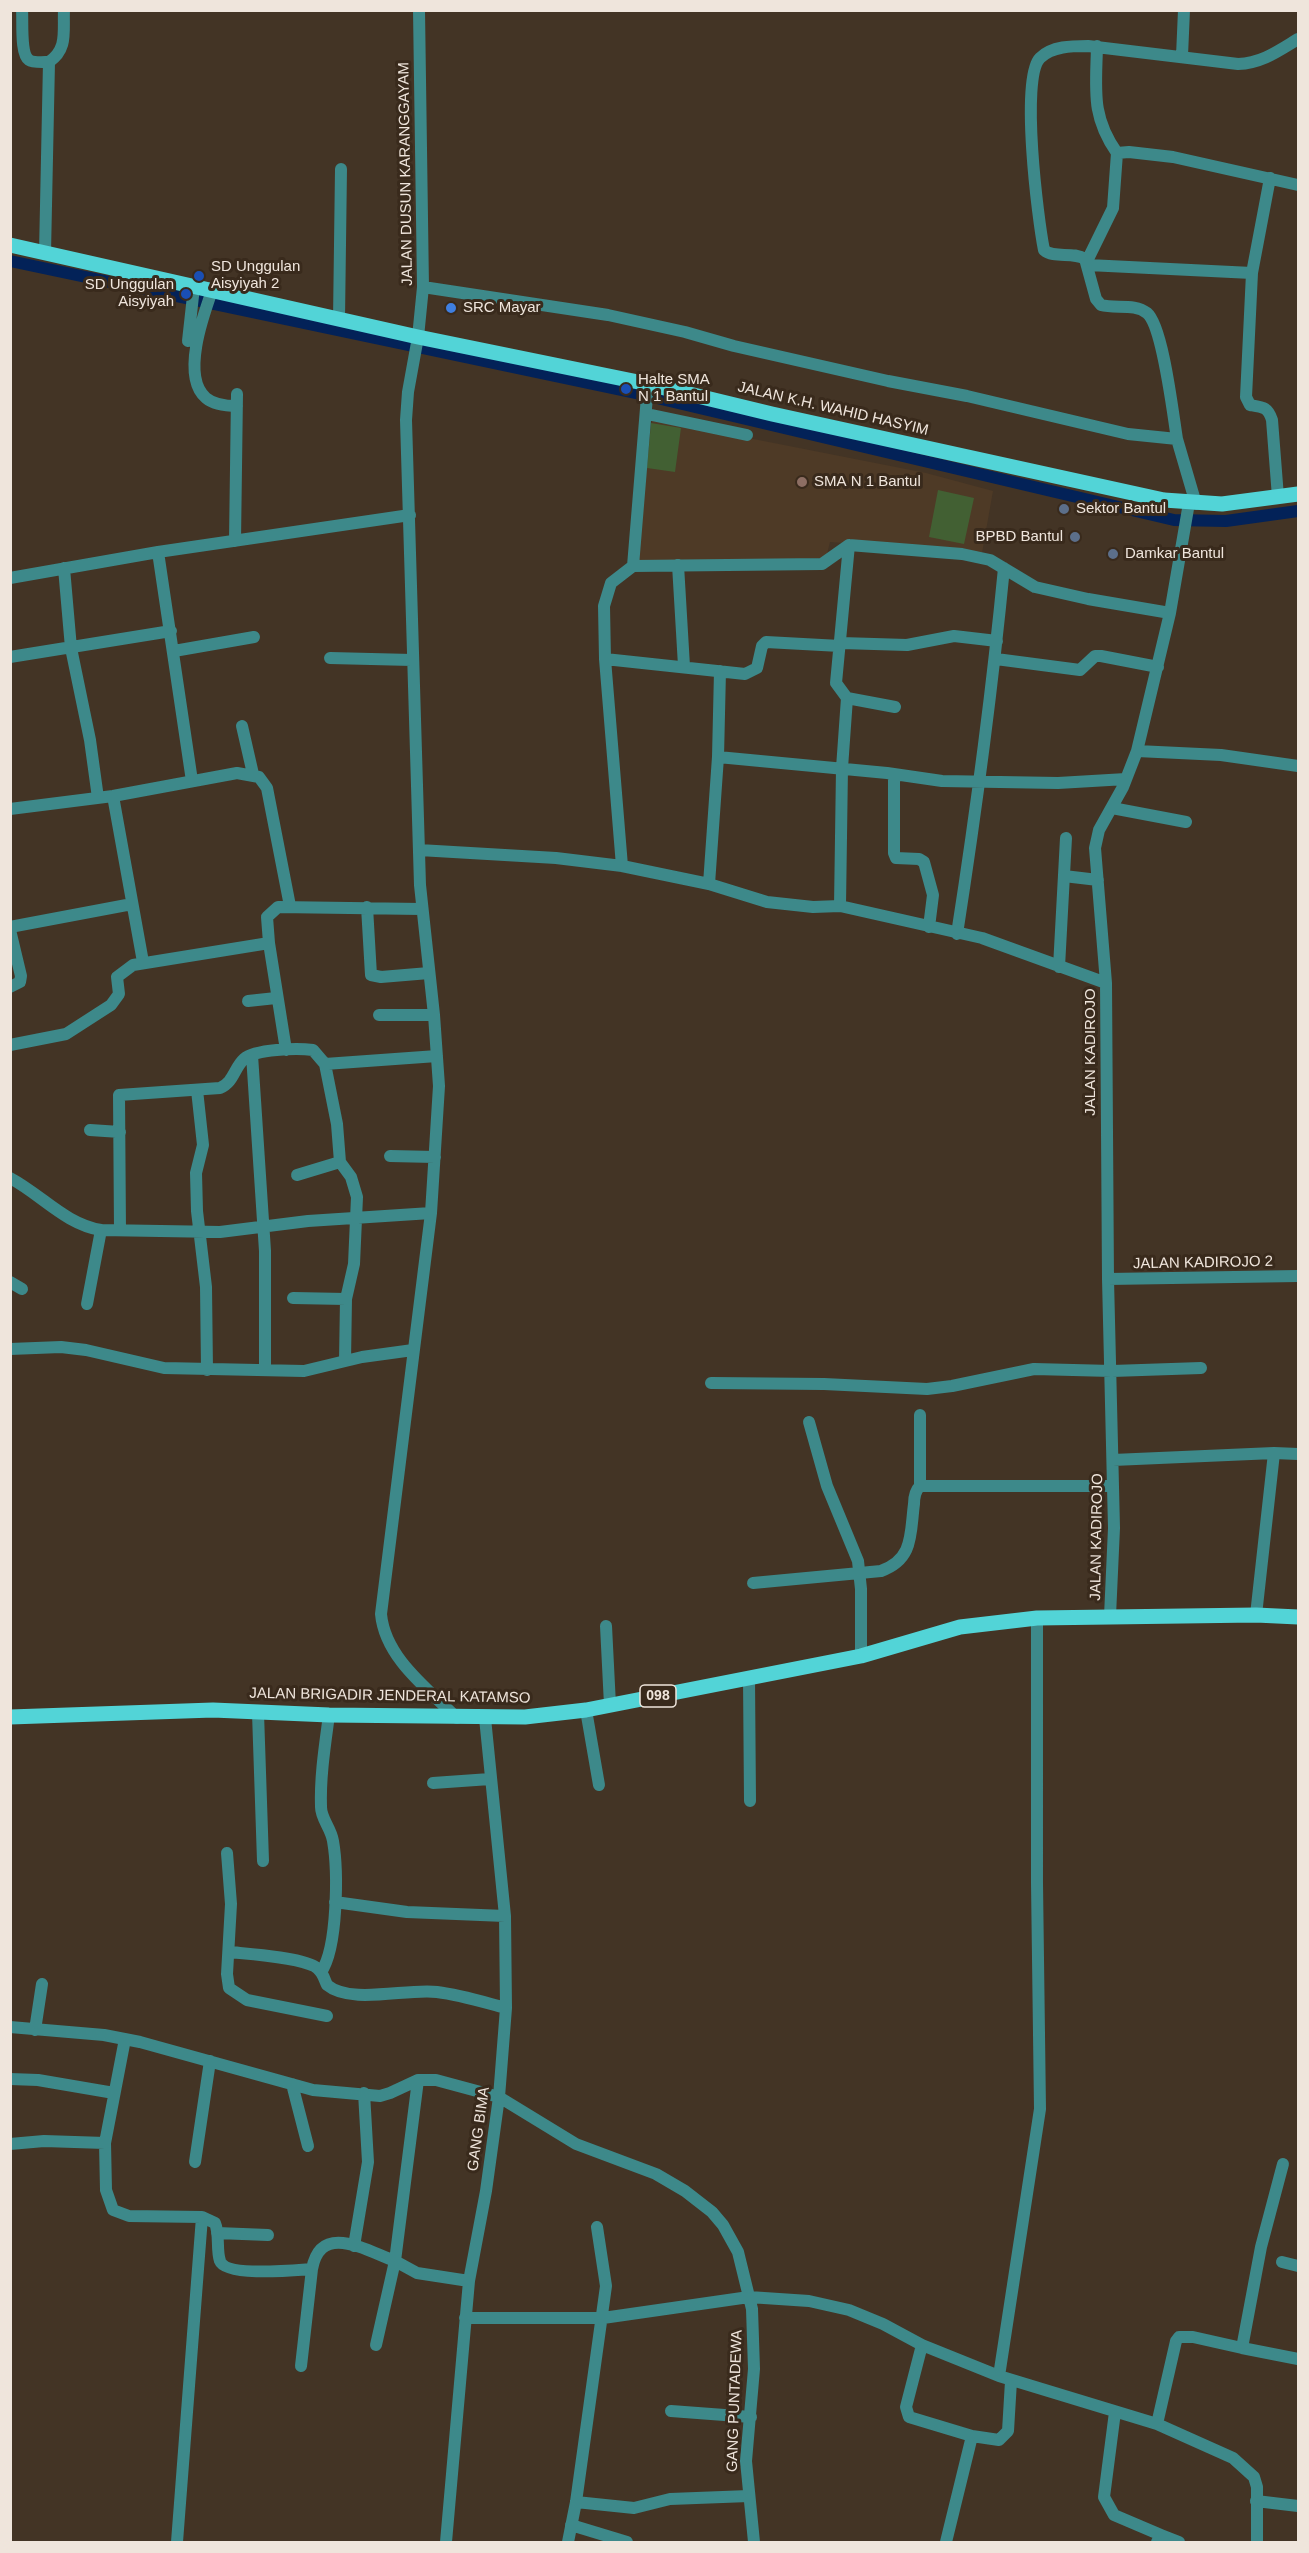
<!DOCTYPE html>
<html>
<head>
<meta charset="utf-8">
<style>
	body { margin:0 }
	#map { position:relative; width:1309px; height:2553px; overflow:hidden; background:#433425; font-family:Arial,sans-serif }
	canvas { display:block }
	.frame { position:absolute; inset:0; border:12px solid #efe5dc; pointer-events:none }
</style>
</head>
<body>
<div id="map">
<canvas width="1309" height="2553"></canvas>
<div class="frame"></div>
</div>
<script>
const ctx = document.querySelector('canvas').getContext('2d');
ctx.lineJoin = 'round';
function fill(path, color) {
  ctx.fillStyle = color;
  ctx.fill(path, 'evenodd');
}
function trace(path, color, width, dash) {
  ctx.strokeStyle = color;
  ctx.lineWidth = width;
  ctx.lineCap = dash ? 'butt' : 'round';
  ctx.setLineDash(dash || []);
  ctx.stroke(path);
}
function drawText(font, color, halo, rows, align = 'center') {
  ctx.font = font + ' Arial,sans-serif';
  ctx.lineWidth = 6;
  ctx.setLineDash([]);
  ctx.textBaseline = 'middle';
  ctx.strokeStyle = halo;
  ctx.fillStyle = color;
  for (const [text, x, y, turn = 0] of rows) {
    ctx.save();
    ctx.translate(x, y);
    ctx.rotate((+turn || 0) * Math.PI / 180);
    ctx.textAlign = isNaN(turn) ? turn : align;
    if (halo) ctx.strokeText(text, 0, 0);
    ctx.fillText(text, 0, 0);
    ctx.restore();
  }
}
const built = new Path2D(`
	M652 419 926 473 993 491 982 553 830 542 826 558 636 563Z`);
const green = new Path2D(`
	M651 423 681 428 675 472 647 468Z
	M938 490 974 498 964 544 929 537Z`);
const canal = new Path2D(`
	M10 261 640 394 1174 520 1226 521 1298 511`);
const street = new Path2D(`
	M22 10C23 21 20 54 29 60 33 63 43 62 49 62
	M419 10 423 287 418 337 408 392 406 420 420 885 434 1015 439 1086 431 1213 381 1614C385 1658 428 1689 457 1718
	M1097 46C1096 90 1091 116 1117 153
	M1182 56 1184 10
	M1270 178 1252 273 1246 397 1250 405C1263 407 1268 407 1272 420L1278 497
	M45 253 49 62C68 49 63 32 64 10
	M1087 261 1113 208 1117 153 1129 152 1173 157 1298 185
	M1088 265 1252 273
	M423 287 608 315 685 332 734 346 888 381 967 396 1128 434 1177 439C1173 415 1163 326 1147 313 1135 303 1115 309 1101 305L1096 299 1085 259C1073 251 1054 259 1044 250 1038 220 1020 78 1040 58 1052 46 1072 46 1088 46L1238 64C1262 63 1278 51 1298 39
	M212 291C203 316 181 377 206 398 214 405 226 406 237 406
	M339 319 341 169
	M188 341 194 287
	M647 414 747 435
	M1177 439 1196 504
	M235 541 237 394
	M158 552 192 781
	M678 565 684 666
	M633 566 648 384
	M64 568 71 648 90 740 98 798
	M10 578 158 552 410 515
	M841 643 907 645 954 636 997 641
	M174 651 254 637
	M10 657 171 631
	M330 658 412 660
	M605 659 745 674 757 668 762 646 766 642 840 646
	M996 659 1080 670 1095 656H1101L1158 667
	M847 698 895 707
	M242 726 253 774
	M1137 751 1221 755 1298 766
	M718 757 887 773 942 781 1058 783 1126 779
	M894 774V853L896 858 919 859 924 862 933 895 929 927
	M113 796 143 962
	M1112 808 1186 822
	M10 809 113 796 237 773 259 777 267 788 290 906
	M419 850 556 858 622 866 709 884 767 902 813 907 840 906 982 938 1106 983
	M622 866 605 659 604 606 611 583 633 566 822 564 849 545 962 554 990 560 1035 587 1088 599 1170 613
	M1064 876 1098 880
	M709 884 718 757 720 671
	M840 906 842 768 847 698 836 683 849 545
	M367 907 371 975 381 977 429 973
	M10 927 132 904
	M10 930 21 976 20 982 10 987
	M957 934C976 812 992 691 1004 568
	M269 943 286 1050
	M1059 967 1066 838
	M248 1001 276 998
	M379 1015H434
	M10 1045 66 1034 111 1005 119 994 117 977 133 965 269 943 267 917 278 907 421 909
	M252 1055 265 1251V1370
	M325 1064 437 1056
	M197 1090 203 1145 196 1173 197 1211 206 1287 207 1370
	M90 1130 120 1132
	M390 1156 435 1157
	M297 1175 340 1162
	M10 1178C42 1195 65 1224 101 1230L220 1232 308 1221 431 1213
	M120 1230 119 1095 220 1088C234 1082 234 1068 244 1059 255 1049 297 1048 313 1050L325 1064 337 1124 340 1162 351 1177 357 1197 354 1264 346 1299 345 1361
	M1108 1279 1298 1276
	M10 1282 22 1289
	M293 1298 346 1299
	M87 1304 101 1230
	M10 1349 61 1347 86 1350 164 1368 304 1371 362 1357 413 1350
	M711 1383 824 1384 927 1389 952 1386 1034 1369 1112 1371 1201 1368
	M809 1422 827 1486 858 1561 861 1589V1656
	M1113 1460 1274 1453
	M920 1486V1415
	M753 1583 881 1571C914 1559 910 1534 914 1504 914 1497 915 1491 920 1486H1113
	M1256 1615 1274 1453 1298 1454
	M1110 1616 1114 1528 1108 1279 1106 983 1095 848 1099 830 1123 787 1137 751 1170 613 1189 503
	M606 1626 610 1705
	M749 1679 750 1801
	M586 1710 599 1785
	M258 1713 263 1861
	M433 1783 490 1779
	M227 1853 231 1904 227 1974 229 1988 247 2000 327 2016
	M335 1902 407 1912 505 1916
	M230 1952C250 1954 297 1957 314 1966 322 1970 324 1978 327 1985 351 2005 407 1988 437 1992 461 1995 483 2002 506 2008
	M321 1972C338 1948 338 1870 333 1841 331 1828 321 1819 321 1807 320 1776 325 1745 329 1715
	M10 2027 104 2035 140 2042 313 2090 380 2096 390 2093 418 2080H436L499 2097 576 2144 656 2174 685 2191 712 2212 723 2225 738 2252 752 2309 754 2369 746 2461 754 2542
	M35 2030 42 1984
	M10 2079 38 2080 114 2093
	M292 2084 308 2146
	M105 2143 125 2039
	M10 2144 44 2141 105 2143 106 2190 113 2210 129 2216 202 2217 177 2542
	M195 2162 210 2061
	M202 2217 215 2223C220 2235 216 2249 220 2261 226 2277 296 2270 312 2269
	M217 2233 268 2235
	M354 2246 368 2162 364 2093
	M1282 2262 1298 2266
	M465 2318H603L749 2297 809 2301 849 2310 883 2324 922 2345 999 2376 1157 2424 1233 2458 1254 2477 1257 2487V2542
	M376 2345 395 2261 417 2273 469 2281
	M922 2345 906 2407 909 2417 972 2436
	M1242 2348 1298 2359
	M301 2366 312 2269C321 2222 365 2250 395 2261L418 2080
	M999 2376 1040 2109 1037 1883V1618
	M671 2411 751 2417
	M1115 2412 1104 2497 1114 2515 1161 2535 1157 2542
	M1157 2424 1176 2341 1179 2337H1193L1242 2348 1261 2247 1283 2164
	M1256 2501 1298 2506
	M576 2502 634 2508 670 2499 749 2496
	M571 2525 627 2542
	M1161 2535 1179 2542
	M446 2542 469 2281 486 2191 499 2097 506 2008 505 1916 485 1718
	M568 2542 576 2502 606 2286 597 2227
	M946 2542 972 2436 999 2440 1008 2431 1011 2381`);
const primary = new Path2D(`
	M10 245 418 337 648 384 772 414 1164 500 1222 504 1298 494
	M10 1717 213 1710 329 1715 525 1717 586 1710 861 1656 960 1627 1037 1618 1256 1615 1298 1617`);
const markers = [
	[199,276,6,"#1a4fb4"],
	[186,294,6,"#1a4fb4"],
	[451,308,6,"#3f7fe0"],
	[626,389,6,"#1a4fb4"],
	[802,482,6,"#8d6e63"],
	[1064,509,6,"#5c6f8a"],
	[1075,537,6,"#5c6f8a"],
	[1113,554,6,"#5c6f8a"]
];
const shields = [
	[658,1696,36]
];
const shieldNames = [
	["098",658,1696]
];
const streetNames = [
	["JALAN DUSUN KARANGGAYAM",406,174,-91],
	["JALAN K.H. WAHID HASYIM",833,409,13],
	["JALAN KADIROJO",1091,1052,-90],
	["JALAN KADIROJO 2",1203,1263,-1],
	["JALAN KADIROJO",1097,1537,-89],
	["JALAN BRIGADIR JENDERAL KATAMSO",390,1696,1],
	["GANG BIMA",479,2129,-82],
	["GANG PUNTADEWA",735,2401,-88]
];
const poiNames = [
	["SD Unggulan",211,267],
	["Aisyiyah 2",211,284],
	["SD Unggulan",174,285,"right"],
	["Aisyiyah",174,302,"right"],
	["SRC Mayar",463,308],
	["Halte SMA",638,380],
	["N 1 Bantul",638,397],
	["SMA N 1 Bantul",814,482],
	["Sektor Bantul",1076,509],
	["BPBD Bantul",1063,537,"right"],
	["Damkar Bantul",1125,554]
];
fill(built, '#4e3a26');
fill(green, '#426033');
trace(canal, '#032258', 12);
trace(street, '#3d898a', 12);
trace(primary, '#52d4d7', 15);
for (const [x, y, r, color] of markers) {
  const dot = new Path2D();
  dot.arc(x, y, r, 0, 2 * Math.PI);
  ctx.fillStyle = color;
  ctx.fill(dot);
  trace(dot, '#392a1c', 2);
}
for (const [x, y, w] of shields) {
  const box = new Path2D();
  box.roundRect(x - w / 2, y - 11, w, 22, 4.5);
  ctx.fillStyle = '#392a1c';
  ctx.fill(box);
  trace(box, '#efe5dc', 1.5);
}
drawText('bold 14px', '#efe5dc', null, shieldNames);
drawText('15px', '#efe5dc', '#392a1c', streetNames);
drawText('15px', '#efe5dc', '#392a1c', poiNames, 'left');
</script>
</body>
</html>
